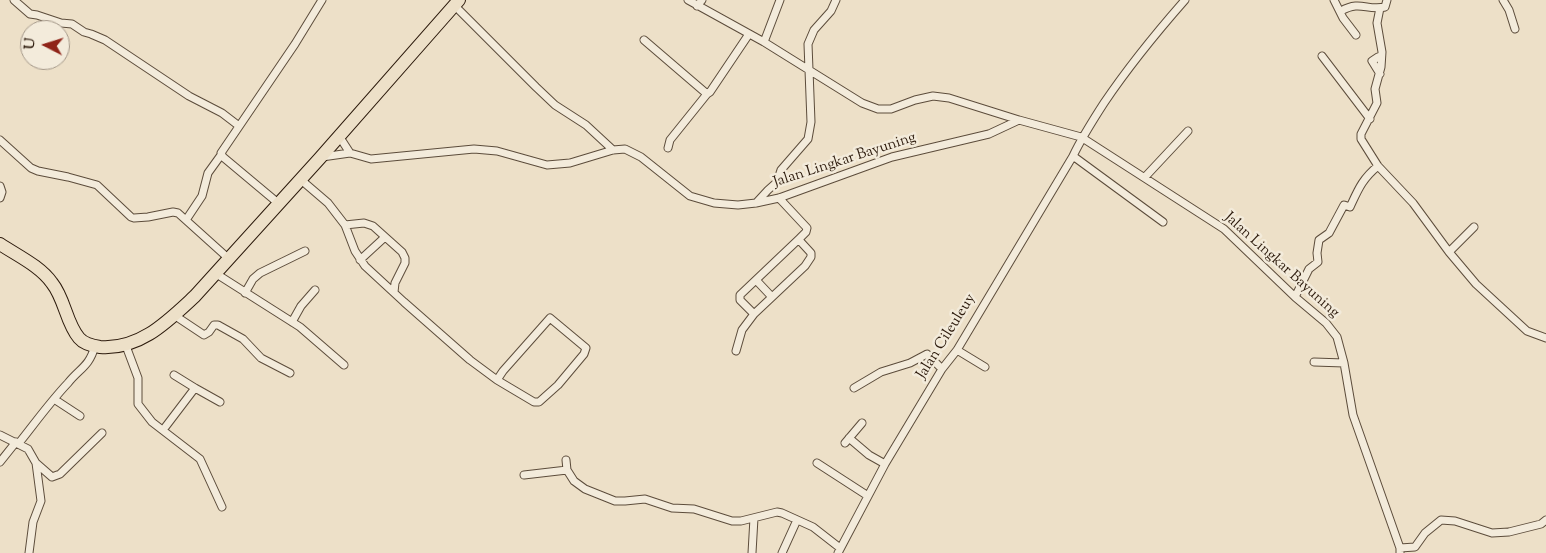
<!DOCTYPE html>
<html>
<head>
<meta charset="utf-8">
<style>
	body { margin:0 }
	#map { position:relative; width:1546px; height:553px; overflow:hidden; background:#ede0c8; font-family:"Sorts Mill Goudy",serif }
	canvas { display:block }
	.north { position:absolute; left:20px; top:20px; width:50px; height:50px; box-sizing:border-box; background:#f3ebdb; border:1px solid #a39788; border-radius:50%; rotate:275deg; font-size:14px; font-weight:700; line-height:20px; text-align:center; color:#2c1a0c }
	.north::after { content:''; display:block; margin:auto; width:18px; height:22px; background:#8f2418; clip-path:polygon(50% 0,100% 100%,50% 72%,0 100%) }
</style>
</head>
<body>
<div id="map">
<canvas width="1546" height="553"></canvas>
<div class="north">U</div>
</div>
<script>
const ctx = document.querySelector('canvas').getContext('2d');
ctx.lineJoin = 'round';
function trace(path, color, width, dash) {
  ctx.strokeStyle = color;
  ctx.lineWidth = width;
  ctx.lineCap = dash ? 'butt' : 'round';
  ctx.setLineDash(dash || []);
  ctx.stroke(path);
}
function drawText(font, color, halo, rows, align = 'center') {
  ctx.font = font + ' "Sorts Mill Goudy",serif';
  ctx.lineWidth = 5;
  ctx.setLineDash([]);
  ctx.textBaseline = 'middle';
  ctx.strokeStyle = halo;
  ctx.fillStyle = color;
  for (const [text, x, y, turn = 0] of rows) {
    ctx.save();
    ctx.translate(x, y);
    ctx.rotate((+turn || 0) * Math.PI / 180);
    ctx.textAlign = isNaN(turn) ? turn : align;
    if (halo) ctx.strokeText(text, 0, 0);
    ctx.fillText(text, 0, 0);
    ctx.restore();
  }
}
const street = new Path2D(`
	M14 0 30 14 37 15 61 23 72 24 84 32 91 34 105 40 189 96 222 113 239 126
	M688 0 764 42 862 103 878 109H891L915 100 933 96 949 98 1019 120
	M1334 0 1343 18 1356 35
	M1503 0 1509 10 1515 29
	M454 5 536 87 555 105 586 125 613 150
	M697 6 702 0
	M1380 8 1377 23 1382 52 1381 67 1375 89 1377 103 1361 134V139L1378 166 1413 203 1449 252 1476 284 1527 331 1546 338
	M1341 11C1361 0 1366 11 1385 7L1387 0
	M644 40 707 94 710 92 749 34
	M764 42 780 0
	M1322 56 1370 119
	M1378 57 1372 61 1380 74
	M339 136 350 153
	M0 140 31 168 38 171 68 177 97 185 131 217 134 218 148 217 173 212 178 213 228 258
	M668 148 670 140 707 94
	M1073 156 1163 222
	M322 157 350 153 371 159 474 149 497 151 547 165 570 163 613 150 625 149 641 157 690 196 714 203 738 205 756 203 779 198 892 157 989 134 1019 120 1081 137 1224 229 1295 297 1326 323 1337 337 1344 363 1353 415 1400 548V553
	M1145 177 1188 131
	M300 179 328 203 345 225 355 251 365 266 404 302 470 360 497 380 503 371 550 318 586 348 584 354 558 385 539 402H534L497 380
	M0 186 2 192 0 198
	M278 203 223 157 221 153 295 44 322 0
	M756 203 768 190 777 182 781 170 808 139 811 122 808 44 814 30 831 11 836 0
	M186 220 202 196 208 173 221 155
	M345 225 364 223 373 226 402 252 405 258V263L395 283 394 292
	M1449 252 1474 227
	M360 260 385 237
	M215 273 300 327 344 365
	M756 280 772 297
	M245 293 253 279 260 273 305 251
	M1295 297 1309 269 1318 262 1317 253 1319 240 1329 233 1344 205 1350 207C1358 190 1362 179 1378 166
	M754 314 740 300V295L800 238
	M174 315 204 335 209 332 214 325H218L243 339 261 358 290 373
	M292 322 301 306 315 290
	M126 346 138 378V404L152 422 200 459 222 507
	M957 350 985 367
	M736 351 742 330 754 314 805 266 811 257V253L800 241V238L806 232 807 228 779 198
	M1314 362 1344 363
	M195 388 220 402
	M854 388 881 372 910 363 927 354 942 369
	M54 399 80 416
	M163 430 195 388 174 375
	M0 435 28 449 36 463 41 501 33 522 29 553
	M849 438 869 455 885 464
	M19 443C35 423 50 402 68 383 80 368 89 367 95 346
	M845 443 862 423
	M566 460 567 470 574 481 585 489 615 501H625L645 499 672 508 694 509 732 521H741L777 512 782 513 813 527 840 548
	M0 462 16 442
	M36 463 52 477 60 474 102 433
	M817 463 868 496
	M524 475 567 470
	M1400 548 1415 547 1425 533 1441 520 1455 521 1492 533 1509 532 1541 524 1546 520
	M752 553 754 518
	M782 553 797 520
	M838 553 885 464 942 369 957 350 1073 156C1082 137 1093 120 1104 103 1129 66 1156 33 1185 0`);
const highway = new Path2D(`
	M0 244C18 256 40 266 52 283 65 299 66 323 79 338 84 344 93 346 100 347 140 350 168 321 195 296L320 158 459 0`);
const streetNames = [
	["Jalan Lingkar Bayuning",845,161,-18],
	["Jalan Lingkar Bayuning",1281,266,42],
	["Jalan Cileuleuy",947,337,-58]
];
trace(street, '#5c4c3b', 9);
trace(highway, '#2c1a0c', 14);
trace(street, '#f3ebdb', 7);
trace(highway, '#ede0c8', 12);
drawText('15px', '#2c1a0c', '#f3ebdb', streetNames);
</script>
</body>
</html>
